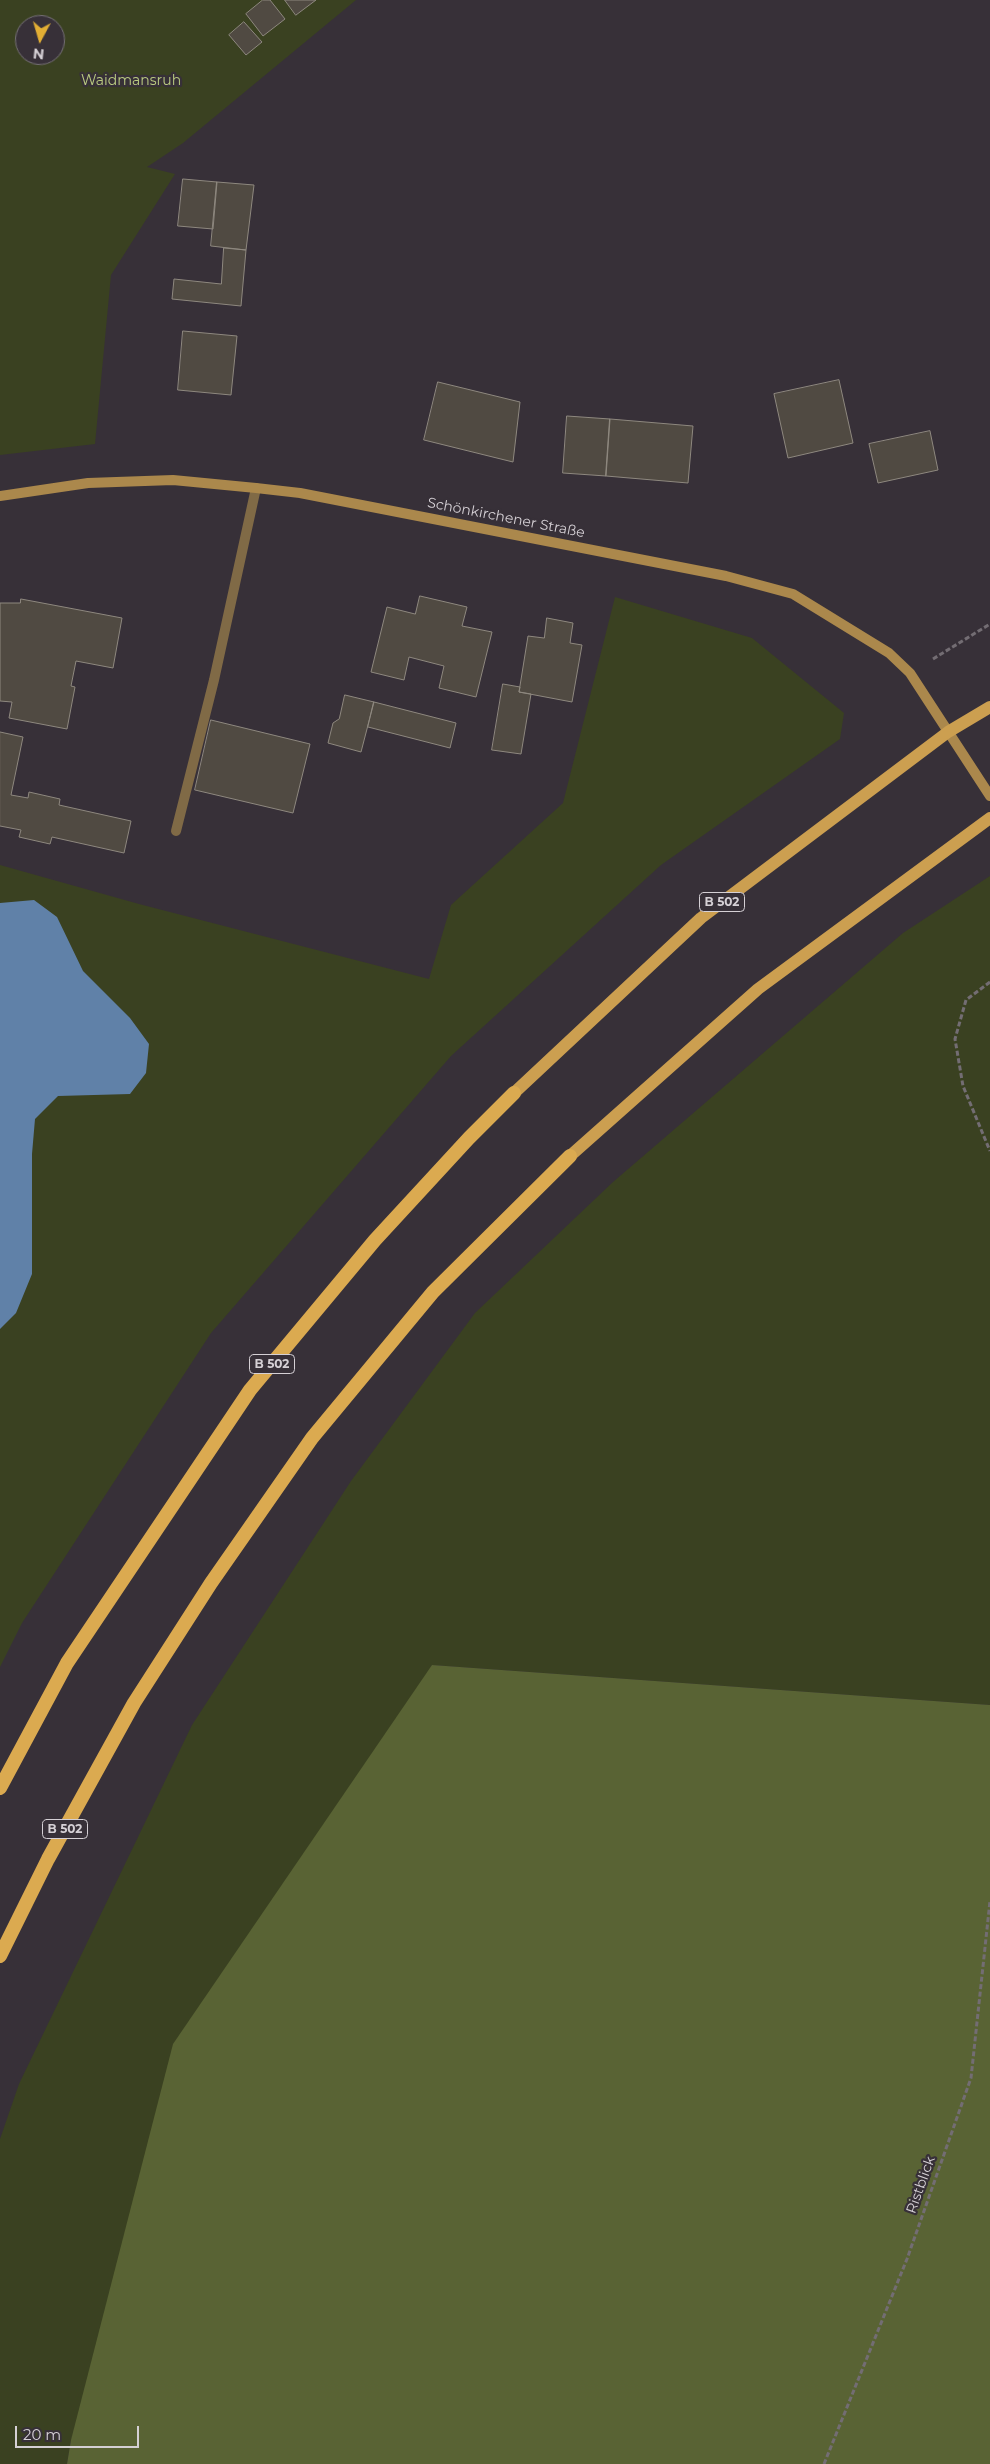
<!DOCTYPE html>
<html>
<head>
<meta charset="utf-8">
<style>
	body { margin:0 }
	#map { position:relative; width:990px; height:2464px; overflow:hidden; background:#373038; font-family:Montserrat,sans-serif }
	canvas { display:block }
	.north { position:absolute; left:15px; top:15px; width:50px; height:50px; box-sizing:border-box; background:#373038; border:1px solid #767077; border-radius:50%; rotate:186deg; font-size:14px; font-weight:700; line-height:20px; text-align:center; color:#d5d0d5 }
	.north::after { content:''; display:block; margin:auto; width:18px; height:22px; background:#e2ae34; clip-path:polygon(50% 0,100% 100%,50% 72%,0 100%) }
	.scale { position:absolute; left:15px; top:2426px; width:124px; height:22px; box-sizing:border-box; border:2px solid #d5d0d5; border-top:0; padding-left:6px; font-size:15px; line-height:18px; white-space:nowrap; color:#d5d0d5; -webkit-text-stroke:4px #373038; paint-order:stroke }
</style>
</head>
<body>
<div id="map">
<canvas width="990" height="2464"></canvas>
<div class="north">N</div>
<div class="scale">20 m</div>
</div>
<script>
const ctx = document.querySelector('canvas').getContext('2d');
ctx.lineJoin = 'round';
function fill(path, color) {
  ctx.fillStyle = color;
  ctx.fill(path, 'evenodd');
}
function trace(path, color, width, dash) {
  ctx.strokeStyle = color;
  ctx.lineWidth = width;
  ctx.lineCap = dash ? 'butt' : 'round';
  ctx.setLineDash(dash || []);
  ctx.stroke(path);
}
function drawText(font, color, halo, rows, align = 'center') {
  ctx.font = font + ' Montserrat,sans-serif';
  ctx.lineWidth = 4.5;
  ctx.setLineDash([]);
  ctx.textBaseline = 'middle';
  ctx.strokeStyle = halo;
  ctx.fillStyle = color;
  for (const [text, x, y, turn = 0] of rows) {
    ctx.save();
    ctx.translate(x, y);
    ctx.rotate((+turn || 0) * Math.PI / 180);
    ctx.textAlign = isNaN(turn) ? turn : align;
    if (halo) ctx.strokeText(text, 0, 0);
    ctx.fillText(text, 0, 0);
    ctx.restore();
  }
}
const green = new Path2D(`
	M0 0H356L183 143 147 167 175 174 111 275 95 444 0 455ZM25 25H55V55H25Z
	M615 597 752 638 844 713 840 739 661 865 451 1056 211 1333 22 1623 0 1667V865L139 904 429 979 451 905 563 803Z
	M990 876V1705L432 1665 71 2440 67 2464H0V2139L19 2084 192 1725 351 1481 475 1313 613 1182 903 933Z`);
const forest = new Path2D(`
	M432 1665 990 1705V2464H67L71 2440 173 2044Z`);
const water = new Path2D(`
	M34 900 57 917 83 971 130 1018 149 1044 146 1073 130 1094 58 1096 35 1119 32 1154V1274L16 1313 0 1329V903Z`);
const building = new Path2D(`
	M263 0H270L285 19 263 36 246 14Z
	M285 0H316L296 15Z
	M244 22 262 42 246 55 229 35Z
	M183 179 217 182 213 229 178 226Z
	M217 182 254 185 246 250 211 246Z
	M224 248 246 250 241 306 172 299 174 279 221 284Z
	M183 331 237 336 231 395 178 390Z
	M839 380 853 443 788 458 774 394Z
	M438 382 520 402 513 462 424 440Z
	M567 416 610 419 606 476 563 473Z
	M610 419 693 426 688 483 606 476Z
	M930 431 938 470 878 483 869 444Z
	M420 596 467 607 462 626 492 632 476 697 439 688 444 666 409 657 404 680 371 672 387 607 415 614Z
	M21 599 122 618 113 668 76 661 71 686 75 687 67 729 9 718 12 702 0 701V603H20Z
	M547 618 573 623 570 643 582 645 572 702 519 692 528 636 544 638Z
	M503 684 520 687 519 692 531 694 521 754 492 750Z
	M345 695 374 702 361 752 328 743 333 723 339 719Z
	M374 702 456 723 450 748 368 727Z
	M211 720 310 744 293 813 195 790Z
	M0 732 23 737 11 795 28 798 29 792 60 799 59 805 131 821 124 853 52 837 50 844 19 837 21 830 0 826Z`);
const path = new Path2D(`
	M933 659 990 624
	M990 982 966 1000 955 1039 963 1086 990 1151
	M824 2464 907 2259 971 2078 990 1901`);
const service = new Path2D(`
	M176 831 214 680 256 488`);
const secondary = new Path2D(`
	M0 496 88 483 173 480 256 488 300 493 726 576 793 594 889 653 910 673 990 796`);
const primary = new Path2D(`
	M514 1093 701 918 948 732 990 707
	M570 1156 758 989 990 818`);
const trunk = new Path2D(`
	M0 1788 67 1663 250 1390 375 1240 469 1138 514 1093
	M0 1956 48 1859 134 1703 211 1583 312 1438 433 1292 570 1156`);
const shields = [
	[722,902,45],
	[272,1364,45],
	[65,1829,45]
];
const shieldNames = [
	["B 502",722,902],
	["B 502",272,1364],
	["B 502",65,1829]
];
const parkNames = [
	["Waidmansruh",131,81]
];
const streetNames = [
	["Schönkirchener Straße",506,518,11],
	["Ristblick",921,2185,-70]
];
fill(green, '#3a4121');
fill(forest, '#596334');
fill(water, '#6081a8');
fill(building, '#504a42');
trace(building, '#8e887f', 1);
trace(path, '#736d73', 3, [5, 2.5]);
trace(service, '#806a46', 10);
trace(secondary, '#ab884c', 10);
trace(primary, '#cc9f50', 12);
trace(trunk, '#dbaa50', 14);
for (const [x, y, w] of shields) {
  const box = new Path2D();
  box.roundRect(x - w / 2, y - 9.5, w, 19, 4);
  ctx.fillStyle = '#373038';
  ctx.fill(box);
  trace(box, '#d5d0d5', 1);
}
drawText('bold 12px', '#d5d0d5', null, shieldNames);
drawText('14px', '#bbcc81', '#373038', parkNames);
drawText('14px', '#d5d0d5', '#373038', streetNames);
</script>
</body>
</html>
